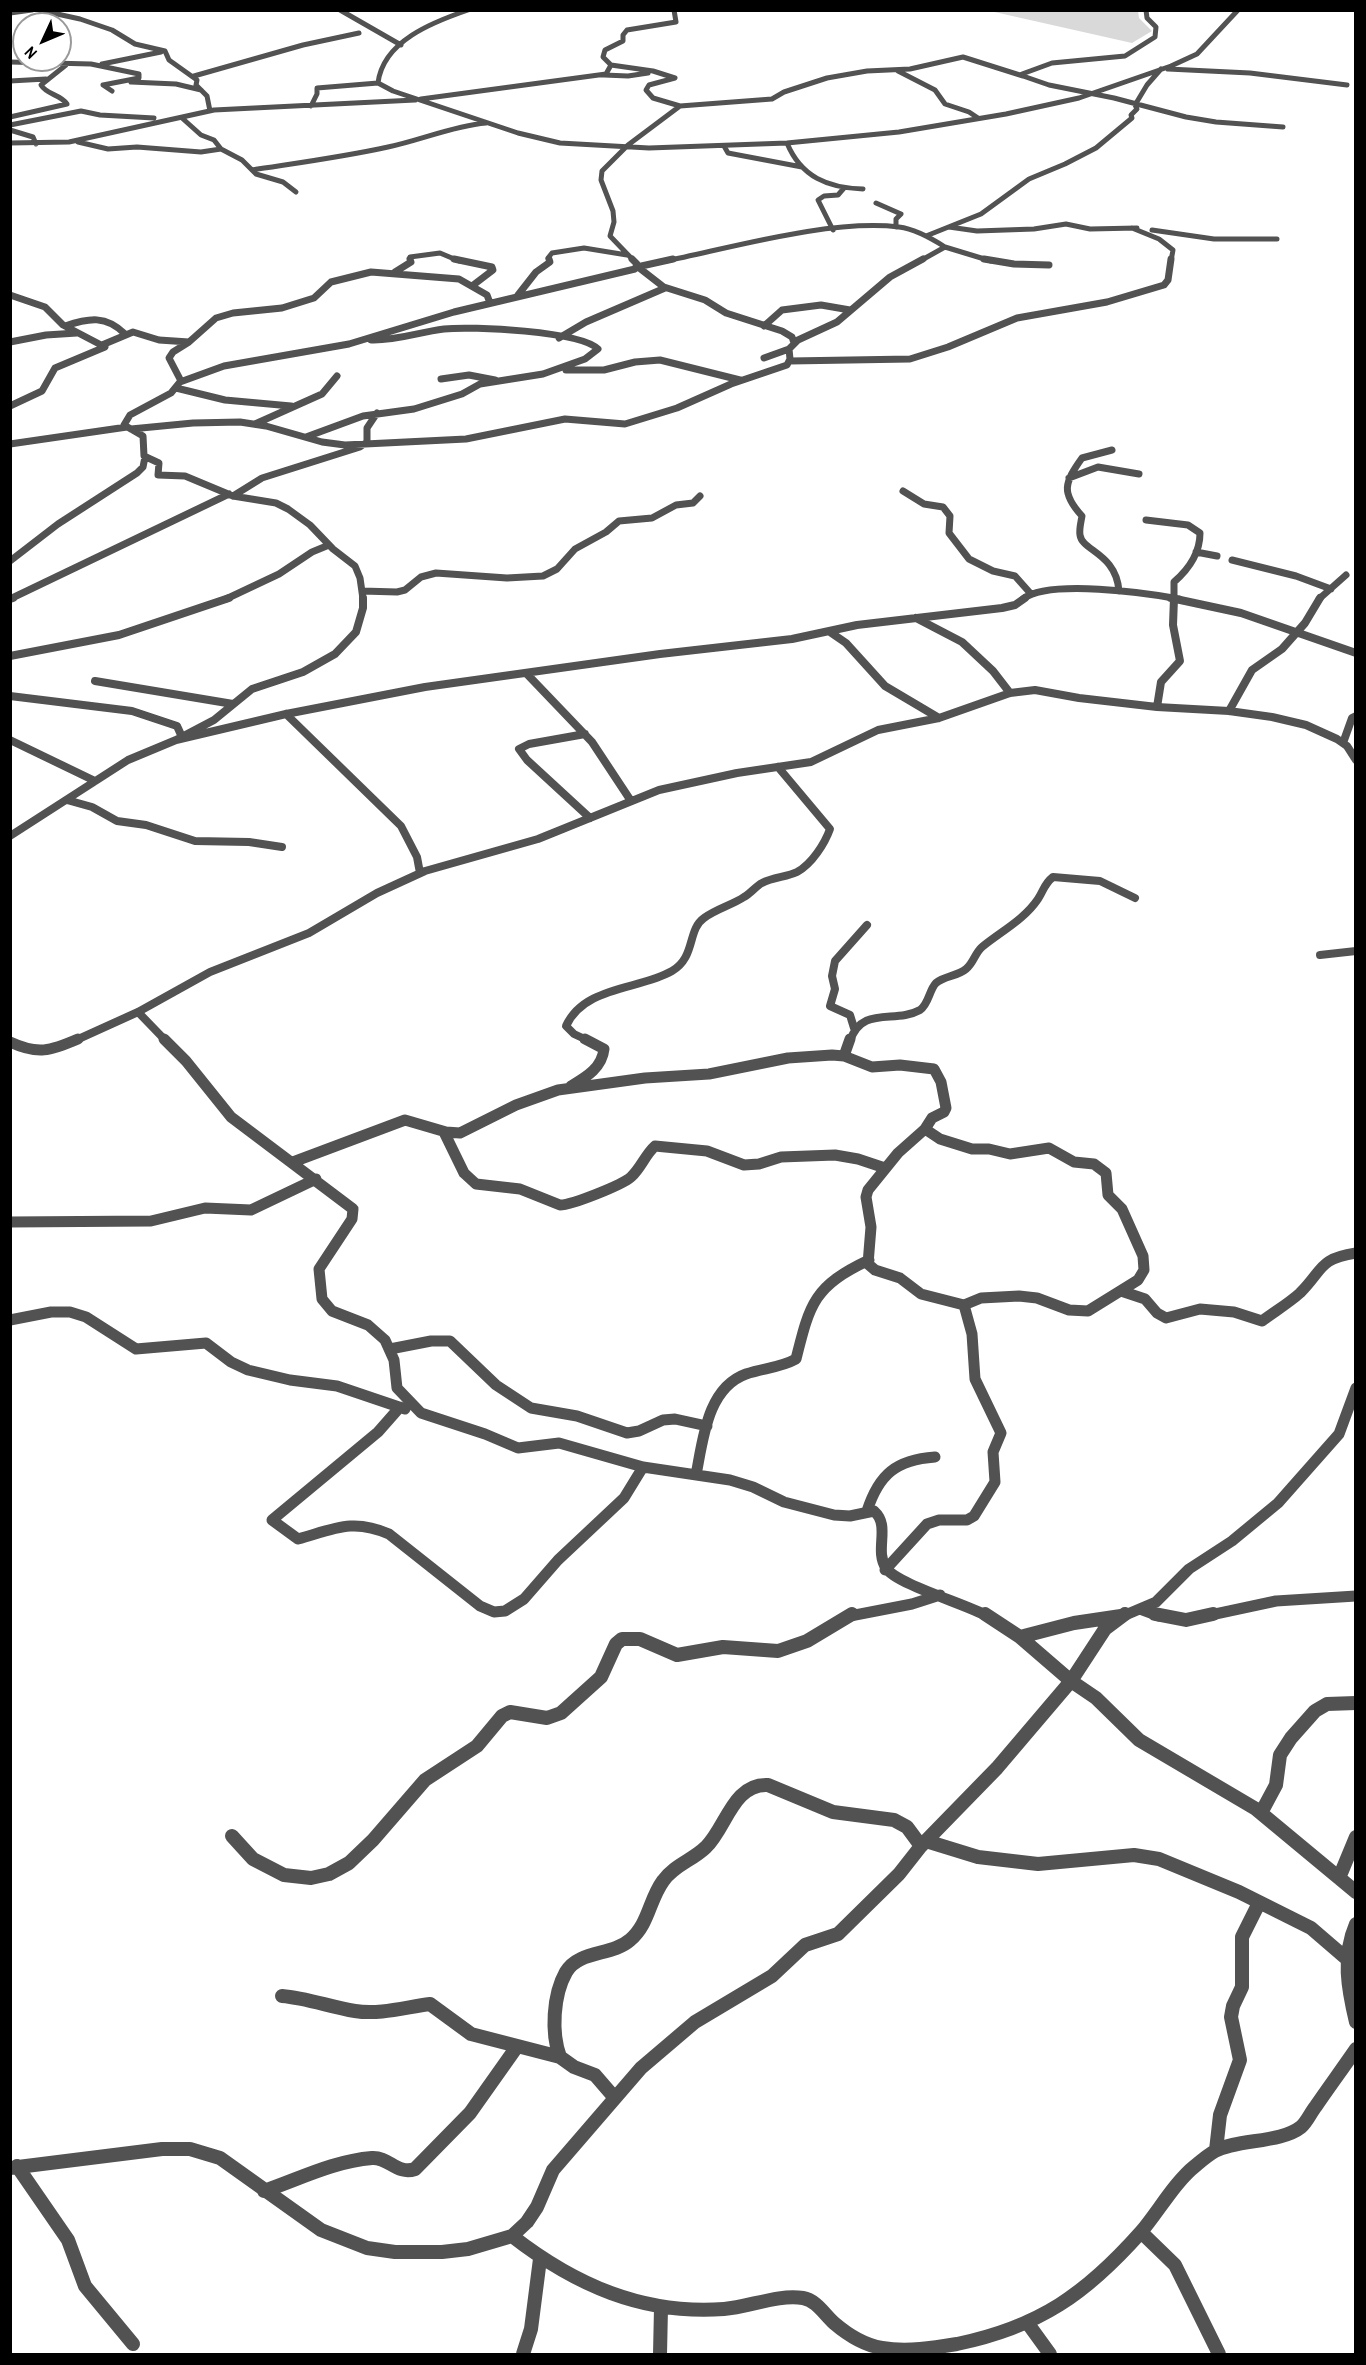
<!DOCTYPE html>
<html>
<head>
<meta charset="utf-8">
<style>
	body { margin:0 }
	#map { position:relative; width:1366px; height:2365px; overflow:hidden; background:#fff; font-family:"Archivo Narrow",sans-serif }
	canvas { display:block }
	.frame { position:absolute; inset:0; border:12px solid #000; pointer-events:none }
	.north { position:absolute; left:12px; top:12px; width:60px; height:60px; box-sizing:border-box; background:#fff; border:2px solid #999; border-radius:50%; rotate:226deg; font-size:16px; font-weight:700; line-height:24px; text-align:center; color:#000 }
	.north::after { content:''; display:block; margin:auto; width:21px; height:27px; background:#000; clip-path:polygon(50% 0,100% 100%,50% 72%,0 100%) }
</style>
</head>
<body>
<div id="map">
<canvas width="1366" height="2365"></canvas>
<div class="frame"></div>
<div class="north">N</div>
</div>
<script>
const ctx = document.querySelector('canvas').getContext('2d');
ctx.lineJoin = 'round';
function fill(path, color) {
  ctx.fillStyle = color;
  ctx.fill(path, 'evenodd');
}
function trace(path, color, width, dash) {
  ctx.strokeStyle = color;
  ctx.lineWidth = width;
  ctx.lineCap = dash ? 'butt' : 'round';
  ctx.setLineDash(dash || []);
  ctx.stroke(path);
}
const green = new Path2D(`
	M990 11H1138L1139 18 1152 31 1132 43Z`);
const minorFar4 = new Path2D(`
	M39 10 80 19 112 30 135 44 165 51 169 60 197 80 196 85 207 96 210 111
	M340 10 401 45
	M468 10C433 22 383 41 378 83L393 91 518 133 560 143 649 148 787 143 899 132 1006 114 1079 98 1171 66 1197 54 1238 10
	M1146 10 1147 18 1156 27 1155 37 1125 56 1052 63 1022 74 1023 76 1049 85 1114 98 1186 117 1216 122 1283 127
	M10 13 32 10
	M10 62 91 64 139 74V78L103 85 112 91
	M102 64 161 52
	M611 65 653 71 675 78 649 85 646 90 653 98 680 106
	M1168 69 1250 73 1347 85
	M898 71 935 90 945 104 969 112 978 118
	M604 75 628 76 648 73
	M194 76 303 45 359 33
	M10 81 46 79
	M131 82 176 84 201 90
	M421 99 606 74 611 65 603 57 605 50 623 41V35L627 30 676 22 674 10
	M311 106 317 94V88L378 83
	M10 117 67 104C60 94 47 95 41 85L66 65
	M182 118 201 135 214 140 221 149 242 160 256 174 283 182 296 192
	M10 125 81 111 100 115 154 118
	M10 130 33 137 36 144
	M78 142 108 149 137 147 201 152 221 149
	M10 143 69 142 214 110 415 100
	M787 143C801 177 828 188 863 189
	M724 146 728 153 802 167
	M252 170C297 163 343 157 388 147 421 140 453 126 486 123
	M876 203 901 214 896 219V227
	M949 227 977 231 1034 229 1066 224 1090 229 1137 228
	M1132 228 1159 239 1173 250 1171 261
	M833 230 818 200 824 196 838 195 844 188
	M1152 230 1214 239H1277
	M926 236 981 214 1029 179 1065 164 1096 148 1132 118 1131 115 1137 109 1135 105 1147 85 1161 69
	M945 247 991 261
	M410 261V257L440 253 459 261
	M549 261 548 258 552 253 584 248 627 255
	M634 261 610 236 614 222 613 211 601 180 602 171 628 145 680 106 772 99 784 92 827 78 867 71 910 69 963 57 1023 76
	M666 261C734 247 831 219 899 227 915 229 931 238 945 247L920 261`);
const minorFar3 = new Path2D(`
	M454 259 492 267 493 270 472 286
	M984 259 1014 264 1049 265
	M637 267 673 259
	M395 272 411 262 410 259
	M664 287 705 300 726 313 782 331 792 337 794 343
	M10 295 45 307 63 325 105 347 55 368 42 391 10 406
	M518 295 536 272 550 262 549 259
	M65 326C89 318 106 315 125 334
	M764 326 782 310 821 305 850 310
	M559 338 586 322 665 288 638 267
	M10 342 46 335 77 333
	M189 342 216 318 233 313 282 308 314 298 331 282 371 272 459 279 487 295 490 303
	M102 345 133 332 159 340 189 342 173 352 169 358 181 381
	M764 358 789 349
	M790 361 910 359 948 347 1017 318 1107 302 1164 285 1168 280 1171 259
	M566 370H604L635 362 660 360 740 380
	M441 379 469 375 495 380
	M176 388 225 400 291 406
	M255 424 322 394 337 376
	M131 429 193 423 240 422 266 426 322 442 345 445 466 439 565 419 625 424 677 408 731 384 787 365 790 359 789 349 798 340 837 322 890 277 923 259
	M306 437 363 416 414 409 462 394 480 384 543 374 585 359 598 349C580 331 472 326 444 329 419 332 396 341 371 340
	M10 444 127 427
	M1112 450 1082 458C1064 483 1061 493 1082 516 1081 522 1079 529 1080 535 1082 551 1116 553 1119 591
	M1069 478 1098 467 1139 474
	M903 491 924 504 943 507 950 516 949 533 969 559 993 571 1015 576 1031 594
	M233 496 262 478 360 447 367 442V428L377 413
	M1146 520 1188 525 1200 533C1200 554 1189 569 1174 582V599
	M1196 552 1217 556
	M1232 560 1296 576 1331 589
	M10 561 58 524 137 473 143 467 145 457
	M362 591 397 592 405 590 421 577 436 573 507 578 543 576 557 569 575 549 606 532 619 521 652 518 676 505 693 503 700 496
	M10 599 229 494
	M226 599 279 574 312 552 329 545
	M363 599 360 578 355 566 333 549 310 525 288 509 276 503 233 496 185 476 158 475 159 463 144 456 143 436 124 425 130 415 171 393 180 382 224 366 349 344 454 312 635 269 637 264 632 259
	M1023 599C1049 579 1147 593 1179 599
	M1319 599 1346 575`);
const minorFar2 = new Path2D(`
	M1171 598 1241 613 1356 653
	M10 599 13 598
	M916 618 962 642 993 671 1010 693
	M830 632 846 643 885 686 939 718
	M10 656 119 635 229 598
	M526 673 592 742 631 801
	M95 681 233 704
	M10 696 132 711 177 726 182 737
	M1157 707 1161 682 1180 661 1173 625 1174 598
	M1229 711 1252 670 1282 649 1305 623 1320 598
	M286 714 401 826 417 857 420 873
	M585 734 529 744 519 749 527 760 590 818
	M10 740 95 781
	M176 740 214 720 252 689 303 672 335 654 356 632 363 608V598
	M1343 743 1352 718 1356 716
	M67 800 92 807 117 821 146 825 195 841 249 842 282 847
	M10 836 128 760 176 740 286 714 425 687 660 654 792 639 857 625 1002 608 1015 605 1025 598
	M1320 955 1356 951
	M138 1012 166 1041
	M854 1028 850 1015 830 1006 835 989 832 976 835 961 867 925
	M74 1041 138 1012 210 972 309 933 377 893 425 871 538 839 659 790 737 773 811 762 878 730 939 718 1010 693 1035 690 1079 698 1157 707 1229 711 1272 717 1306 725 1337 739 1347 746 1356 760
	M589 1041 574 1034 566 1026C584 986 639 990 672 971 696 957 687 930 704 918 716 909 732 905 744 897 751 893 756 886 762 883 773 877 787 877 797 872 812 864 825 843 830 829L778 767
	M850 1041C862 1005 895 1024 920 1010 929 1004 929 990 936 983 944 976 958 976 966 969 973 964 975 953 982 947 1000 932 1024 920 1038 899 1044 890 1044 884 1053 877L1100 881 1135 898`);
const minorFar1 = new Path2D(`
	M164 1039 186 1061 231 1117 353 1209 352 1219 319 1269 322 1299 332 1311 368 1325 385 1340 394 1360 397 1388 421 1413 485 1434 518 1448 559 1443 643 1467 730 1480 753 1487 784 1502 834 1515 850 1516 874 1511C891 1526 874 1550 886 1568 896 1584 966 1604 987 1616
	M10 1042C38 1055 50 1051 78 1039
	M844 1056 850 1039
	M571 1086C586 1077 602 1068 604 1049L585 1039
	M925 1129 940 1139 972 1149H989L1010 1154 1049 1148 1074 1162 1094 1164 1106 1173 1108 1195 1122 1209 1143 1256 1144 1270 1138 1280 1088 1311 1069 1310 1037 1298 1019 1296 981 1298 964 1305
	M444 1132 464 1173 476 1184 520 1189 560 1205C572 1205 622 1185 631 1177 641 1168 645 1155 655 1146L707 1151 744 1165 759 1164 781 1157 835 1155 858 1159 885 1168
	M293 1162 405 1120 446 1132 460 1133 516 1105 558 1090 645 1078 709 1074 788 1058 832 1055 844 1056 872 1067 900 1065 934 1069 941 1082 946 1108 944 1112 932 1118 925 1129 898 1153 868 1190 866 1197 871 1227 868 1264 875 1270 900 1278 921 1294 964 1305 972 1334 975 1379 1001 1433 993 1452 995 1482 974 1516 967 1520H939L927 1524 885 1570
	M10 1222 151 1221 205 1208 251 1210 316 1179
	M1121 1291 1145 1299 1157 1313 1166 1318 1200 1309 1234 1312 1262 1321C1274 1312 1289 1303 1300 1293 1324 1269 1318 1259 1356 1253
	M10 1320 51 1312H70L86 1317 136 1349 206 1343 231 1362 248 1370 290 1380 337 1386 405 1409
	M390 1349 431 1341H450L496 1385 531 1408 577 1416 627 1433 639 1431 663 1420 675 1419 707 1426
	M400 1407 378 1432 272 1520 298 1539C334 1529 353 1518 389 1534L480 1606 494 1612 505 1611 524 1599 558 1560 624 1498 643 1467
	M696 1475C703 1440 707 1388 746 1374 763 1368 780 1368 796 1359 810 1303 814 1286 869 1260
	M867 1511C879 1474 896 1460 935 1457
	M1140 1609 1159 1616
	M850 1616 912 1604 940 1595
	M1123 1616 1156 1602 1189 1569 1232 1541 1278 1503 1339 1434 1356 1388
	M1206 1616 1276 1601 1356 1596`);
const minor = new Path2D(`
	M985 1614 1020 1637 1071 1681 1096 1698 1139 1740 1256 1809 1356 1892
	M1155 1614 1186 1620 1213 1614
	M1020 1637 1074 1623 1121 1616
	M1261 1813 1276 1785 1280 1755 1291 1738 1315 1711 1327 1704 1356 1703
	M232 1836 253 1859 284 1875 311 1878 329 1874 349 1863 373 1840 425 1780 477 1746 502 1716 510 1712 547 1718 561 1713 601 1677 616 1644 622 1639H640L677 1655 723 1647 778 1651 807 1641 852 1614
	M926 1841 978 1857 1038 1864 1134 1855 1159 1859 1239 1892 1311 1928 1347 1959
	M1339 1878 1356 1837
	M1356 1924C1342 1956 1348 1989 1356 2022
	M282 1996C307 1998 330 2007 355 2011 380 2015 406 2007 430 2004L471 2034 560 2057
	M614 2097 595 2075 574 2067 560 2057C551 2033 553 1995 566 1972 579 1950 612 1956 630 1940 649 1924 649 1900 663 1881 674 1865 693 1860 706 1847 726 1828 733 1783 768 1785L833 1812 894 1820 907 1827 921 1846
	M1216 2150 1220 2115 1240 2060 1231 2017 1233 2006 1242 1987V1937L1259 1903
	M17 2166 68 2240 85 2286 133 2344
	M10 2168 162 2149H190L220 2158 321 2230 367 2248 395 2252H442L468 2249 512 2236 527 2222 537 2207 553 2170 641 2068 695 2022 772 1976 805 1945 838 1934 899 1874 921 1846 997 1768 1071 1681 1105 1629 1125 1614
	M264 2191C299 2179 334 2161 372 2158 389 2157 397 2175 415 2169L470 2113 516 2048
	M1141 2232 1175 2265 1219 2354
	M512 2236C575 2285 643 2315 724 2309 749 2307 778 2294 803 2298 816 2300 825 2315 834 2323 848 2335 864 2345 882 2348 907 2352 933 2348 957 2344 1039 2327 1086 2294 1141 2232 1158 2212 1175 2182 1195 2166 1201 2161 1208 2155 1215 2151 1237 2139 1281 2143 1301 2127 1307 2122 1311 2112 1316 2106 1329 2087 1343 2068 1356 2049
	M1029 2325 1050 2354
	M523 2354 531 2329 540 2259
	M660 2354 661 2308`);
fill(green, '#d9d9d9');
trace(minorFar4, '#525252', 5);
trace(minorFar3, '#525252', 7);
trace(minorFar2, '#525252', 8);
trace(minorFar1, '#525252', 11);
trace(minor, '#525252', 14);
</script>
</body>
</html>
